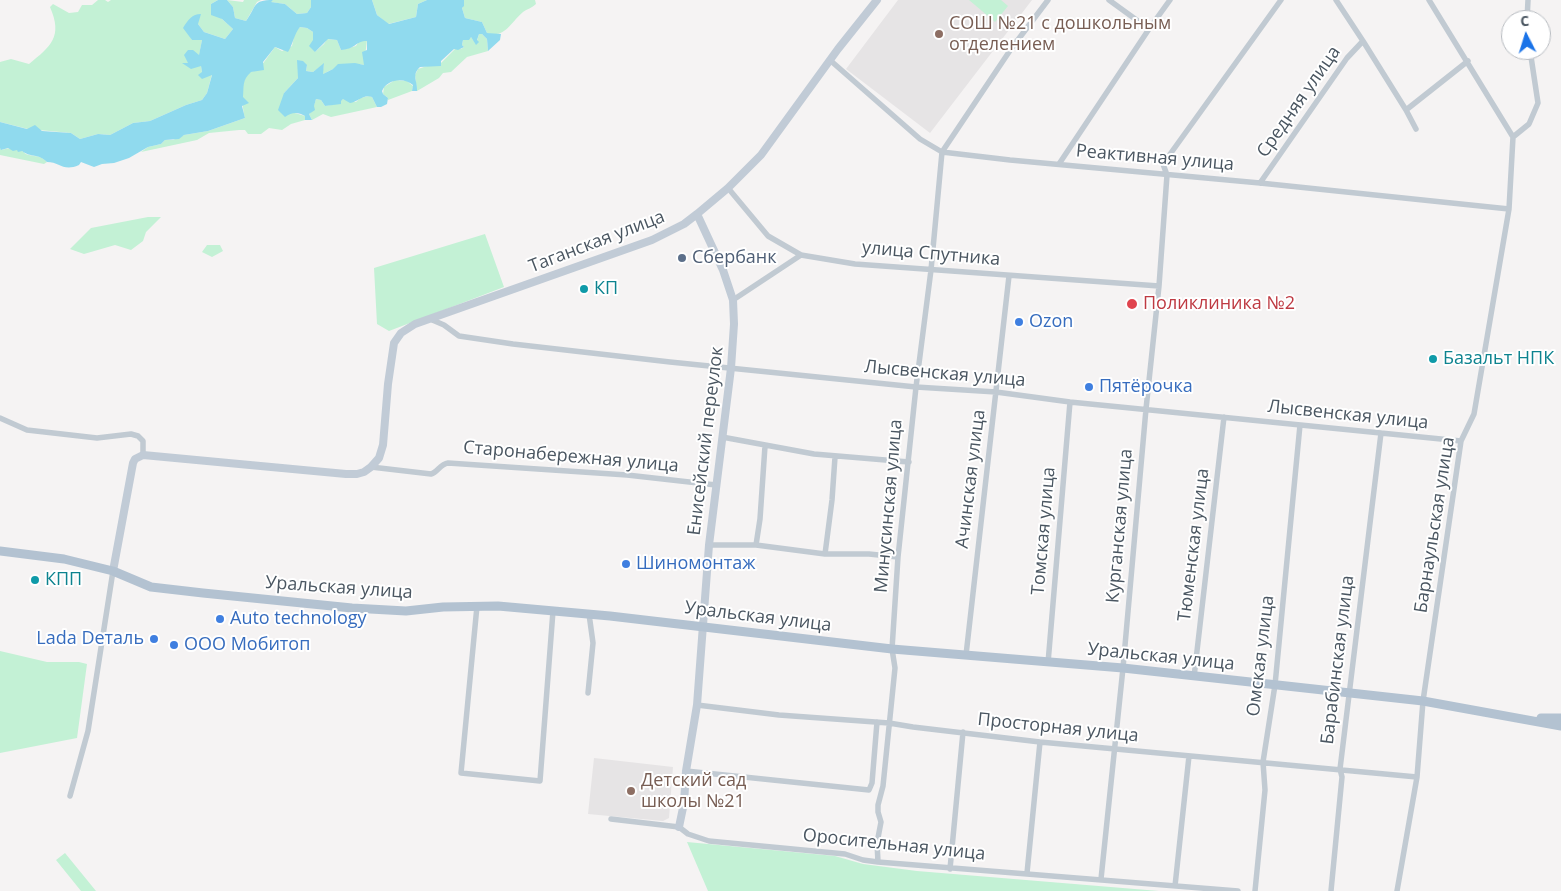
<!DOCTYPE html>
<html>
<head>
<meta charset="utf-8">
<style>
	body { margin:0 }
	#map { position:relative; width:1561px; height:891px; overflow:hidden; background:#f5f3f3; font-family:"Open Sans",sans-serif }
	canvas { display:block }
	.north { position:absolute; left:1501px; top:10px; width:50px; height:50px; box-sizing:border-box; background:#fff; border:1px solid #b7bbc0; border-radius:50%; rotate:355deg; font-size:14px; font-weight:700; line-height:20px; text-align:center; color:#4a5661 }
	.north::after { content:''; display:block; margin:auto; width:18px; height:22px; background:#1a73e8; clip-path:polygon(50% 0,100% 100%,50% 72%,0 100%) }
</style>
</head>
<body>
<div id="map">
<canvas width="1561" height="891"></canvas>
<div class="north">С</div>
</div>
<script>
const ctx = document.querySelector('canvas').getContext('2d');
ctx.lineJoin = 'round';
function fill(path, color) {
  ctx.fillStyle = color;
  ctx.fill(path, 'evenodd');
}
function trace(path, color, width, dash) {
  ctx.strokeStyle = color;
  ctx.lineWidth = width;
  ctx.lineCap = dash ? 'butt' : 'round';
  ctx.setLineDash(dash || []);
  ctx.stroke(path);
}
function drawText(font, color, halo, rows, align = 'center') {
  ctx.font = font + ' "Open Sans",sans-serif';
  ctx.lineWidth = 4;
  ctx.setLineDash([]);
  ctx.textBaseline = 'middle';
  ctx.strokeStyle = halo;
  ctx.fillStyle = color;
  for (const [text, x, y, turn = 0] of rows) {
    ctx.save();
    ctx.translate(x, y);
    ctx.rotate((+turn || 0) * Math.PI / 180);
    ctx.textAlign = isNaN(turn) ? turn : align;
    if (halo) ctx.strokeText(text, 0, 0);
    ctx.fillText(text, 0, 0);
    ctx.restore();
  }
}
const education = new Path2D(`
	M898 0H1032L930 133 846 69Z
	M594 758 673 767 669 818 663 821 588 814Z`);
const green = new Path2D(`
	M98 0H105L108 2 111 0H218L211 4 222 19 233 29 225 39 204 32 198 24 189 34 192 40H202L199 56 188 63H183L201 66 202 72 212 74 207 93 202 100 186 105 150 121 133 123 110 135 98 134 80 139 71 133 28 129 0 122V62L11 59 29 64C51 46 63 37 50 7L53 4 69 13 78 12 82 5H92Z
	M227 0 243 2 244 0H261L257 2 246 21 235 18 233 7Z
	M273 0H311V7L307 13 297 14 285 4 270 2Z
	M372 0H427L418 4 416 17 388 24 377 15Z
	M464 0H535L536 4C532 8 527 9 523 12 511 22 505 39 487 33L482 22 465 18 462 8 464 5Z
	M969 0H1001L1008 6 995 22Z
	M300 27 307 28 313 32 315 52 324 44 327 39 337 40 341 50 356 46 359 41 367 40 364 65C350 62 335 67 322 75L324 64 313 72 306 71 307 65 299 71 298 78 284 93 290 113H295L305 116V120L291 124 282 130 269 128 261 134H248L245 130H239L209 133 197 140 141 152 148 147 161 144 165 140H173L184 135 208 131 245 118C242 107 239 79 250 72 252 71 256 71 258 69 262 66 271 52 275 47L282 51 292 46 295 32Z
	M479 34H482L487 39 488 51 467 57 451 72 443 73 439 78 417 91 415 75 418 69 430 65 438 66 455 49H461L464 47 462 45 463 40 471 37 476 44Z
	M395 80 407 81 413 86 412 91 388 100V98L383 94 384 87Z
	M369 96 372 97 377 107 331 117 323 114 312 120 309 114 312 111 316 99 321 100 325 106C334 105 337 103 343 99L356 102 360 98Z
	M0 148 2 150C8 148 15 148 22 151 26 153 24 154 29 155 37 157 40 155 47 162L44 164 0 155Z
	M148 217H161L146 232 143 241 131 250 115 245 84 254 70 249 91 228Z
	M485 234 504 287 389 331 377 324 374 268Z
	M207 245H220L223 251 212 257 202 252Z
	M0 651 47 662H79L87 664 77 738 0 753Z
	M687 842 835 856 863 864 917 871 1159 891H708Z
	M65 853 96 891H81L56 860Z`);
const water = new Path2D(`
	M218 0H227L233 7 235 18 246 21C257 6 252 0 273 0L271 2 285 4 297 14 307 13 311 7V0H372L377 15 389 24 416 17 418 4 427 0H464V6L462 8 465 18 482 22 487 33 501 34 500 40 488 51 487 39 482 34H479L477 40 479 42 476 45 471 37 469 40H463L462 45 464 47 458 50 454 49 441 61V66L420 67C411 75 418 82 417 91H412L413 85C404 77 387 79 382 91L383 94 388 98 387 104 381 107H377L372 97C363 94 358 102 350 103L343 99 341 101V104L325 106 321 100 316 99 314 106 315 110 309 114 312 120H305V116C298 112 292 112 285 117L278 110 284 93 298 78 297 60 303 61 307 65 306 71 313 72 324 63 323 74 333 69 338 64 355 63 364 65 362 52 367 50V41C355 41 356 49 341 50L337 40 328 39 315 52 309 46 313 40V32L307 28 300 27C294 34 293 44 288 52L275 47 263 62 264 70 251 72C242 80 244 86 243 97L249 103 242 106 245 118 208 131 184 135 179 139 165 140 161 144 148 147 129 158 114 163 102 164 94 167 81 162 79 165C63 172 60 162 47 162 38 153 31 158 22 151L18 152 17 150 13 151 8 148 1 150 0 148V122L27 129 35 125 42 131 71 133 80 139 98 134 110 135 133 123 150 121 186 105 202 100 207 93 212 75 202 79 198 75 202 72 201 66 191 69 182 63H188L184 55 188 50H193L199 55 202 40H192L183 28C188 20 192 14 201 14L198 24 204 32 225 39 233 29 222 19 211 15V4Z`);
const street = new Path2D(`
	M1109 0 1149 29
	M1336 0 1363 41 1406 110 1468 61
	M1429 0 1513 137
	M1527 20 1528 0
	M831 61 920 139 942 152 1010 160 1260 183 1509 209
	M1406 110 1416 129
	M1513 137 1529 124 1538 103 1530 50
	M1059 164 1149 29 1170 0
	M1260 183 1347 58 1363 41
	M728 188 768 236 801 255 855 264 1159 286
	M733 300 801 255
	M430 319 444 325 459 336 513 344 670 362 916 387 996 392 1070 402 1461 441
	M0 418 27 430 97 438 131 434 138 436 143 441V455
	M722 437 814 454 909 462
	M371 467 431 474C438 472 440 464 448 463L627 475 716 485
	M709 545H756L825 554H869L898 557
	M756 545 760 519 765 446
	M825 554 832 500 835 457
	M477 606 461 773 540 781 553 611
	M966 655 1009 276
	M1048 663 1070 402
	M1194 677 1224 417
	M588 693 593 643 589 614
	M697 705 779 715 889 723 913 727 1040 742 1417 777
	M686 771 869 790 872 783 877 722
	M70 796 88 731 113 571
	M611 819 679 827 688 834 709 841 845 854 863 860 878 862 1238 891
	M878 862 877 843 881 822 878 812V805L883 786 895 668 892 649 898 557 916 387 931 270 942 152 1011 49 1048 0
	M950 869 963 732
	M1027 873 1040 742
	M1101 879 1123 668 1146 409 1159 286 1167 175 1163 164 1281 0
	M1175 886 1189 756
	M1255 891 1265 790 1263 762 1275 685 1300 425
	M1331 891 1342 777 1340 769 1381 433
	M1397 891 1417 777 1423 701 1461 441 1474 414 1509 209 1513 137`);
const secondary = new Path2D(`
	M113 571 133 463 135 459 143 455 346 474H357L364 472 371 467 379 458 383 445 388 384 394 343 401 333 415 324 652 240 684 224 697 214 728 188 761 155 838 49 877 0
	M679 827 684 803 686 771 697 705 709 545 731 368 734 324 733 300 723 270 697 214`);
const primary = new Path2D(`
	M0 551 64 559 113 571 151 587 203 593 352 608 406 611 443 607 498 606 610 616 892 649 1123 668 1423 701 1561 726
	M1541 718H1561`);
const markers = [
	[939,34,5,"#8d6e63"],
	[682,258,5,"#5c6f8a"],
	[584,289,5,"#0f9aa8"],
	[1132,304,6,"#e0444e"],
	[1019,322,5,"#3f7fe0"],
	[1433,359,5,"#0f9aa8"],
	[1089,387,5,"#3f7fe0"],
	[626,564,5,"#3f7fe0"],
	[35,580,5,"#0f9aa8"],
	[220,619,5,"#3f7fe0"],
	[154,639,5,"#3f7fe0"],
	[174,645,5,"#3f7fe0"],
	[631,791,5,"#8d6e63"]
];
const educationNames = [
	["СОШ №21 с дошкольным",949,24],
	["отделением",949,45],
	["Детский сад",641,781],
	["школы №21",641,802]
];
const streetNames = [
	["Средняя улица",1299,102,-55],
	["Реактивная улица",1155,158,5],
	["Таганская улица",597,242,-21],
	["улица Спутника",931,254,5],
	["Лысвенская улица",945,374,5],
	["Лысвенская улица",1348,415,6],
	["Енисейский переулок",706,441,-83],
	["Старонабережная улица",571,457,5],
	["Ачинская улица",971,479,-83],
	["Минусинская улица",889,506,-85],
	["Барнаульская улица",1435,525,-81],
	["Курганская улица",1120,526,-85],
	["Томская улица",1044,531,-85],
	["Тюменская улица",1194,545,-83],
	["Уральская улица",339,588,4],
	["Уральская улица",758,617,7],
	["Омская улица",1261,656,-83],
	["Уральская улица",1161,657,6],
	["Барабинская улица",1338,660,-83],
	["Просторная улица",1058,728,6],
	["Оросительная улица",894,845,6]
];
const serviceNames = [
	["Сбербанк",692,258]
];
const cultureNames = [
	["КП",594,289],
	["Базальт НПК",1443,359],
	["КПП",45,580]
];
const healthNames = [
	["Поликлиника №2",1143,304]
];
const shopNames = [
	["Ozon",1029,322],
	["Пятёрочка",1099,387],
	["Шиномонтаж",636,564],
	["Auto technology",230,619],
	["Lada Dеталь",144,639,"right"],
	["ООО Мобитоп",184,645]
];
fill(education, '#e6e4e5');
fill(green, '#c3f1d5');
fill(water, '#90daee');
trace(street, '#c1cad2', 5.5);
trace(secondary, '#c1cbd6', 8);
trace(primary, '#b3c2d1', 9);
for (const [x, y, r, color] of markers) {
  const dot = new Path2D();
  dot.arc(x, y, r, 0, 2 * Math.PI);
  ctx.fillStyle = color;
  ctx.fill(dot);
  trace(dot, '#fff', 2);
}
drawText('18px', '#785e54', '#fff', educationNames, 'left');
drawText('18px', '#4a5661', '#fff', streetNames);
drawText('18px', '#4e5e75', '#fff', serviceNames, 'left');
drawText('18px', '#0d838f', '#fff', cultureNames, 'left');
drawText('18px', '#be3a42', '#fff', healthNames, 'left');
drawText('18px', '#366cbe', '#fff', shopNames, 'left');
</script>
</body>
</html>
